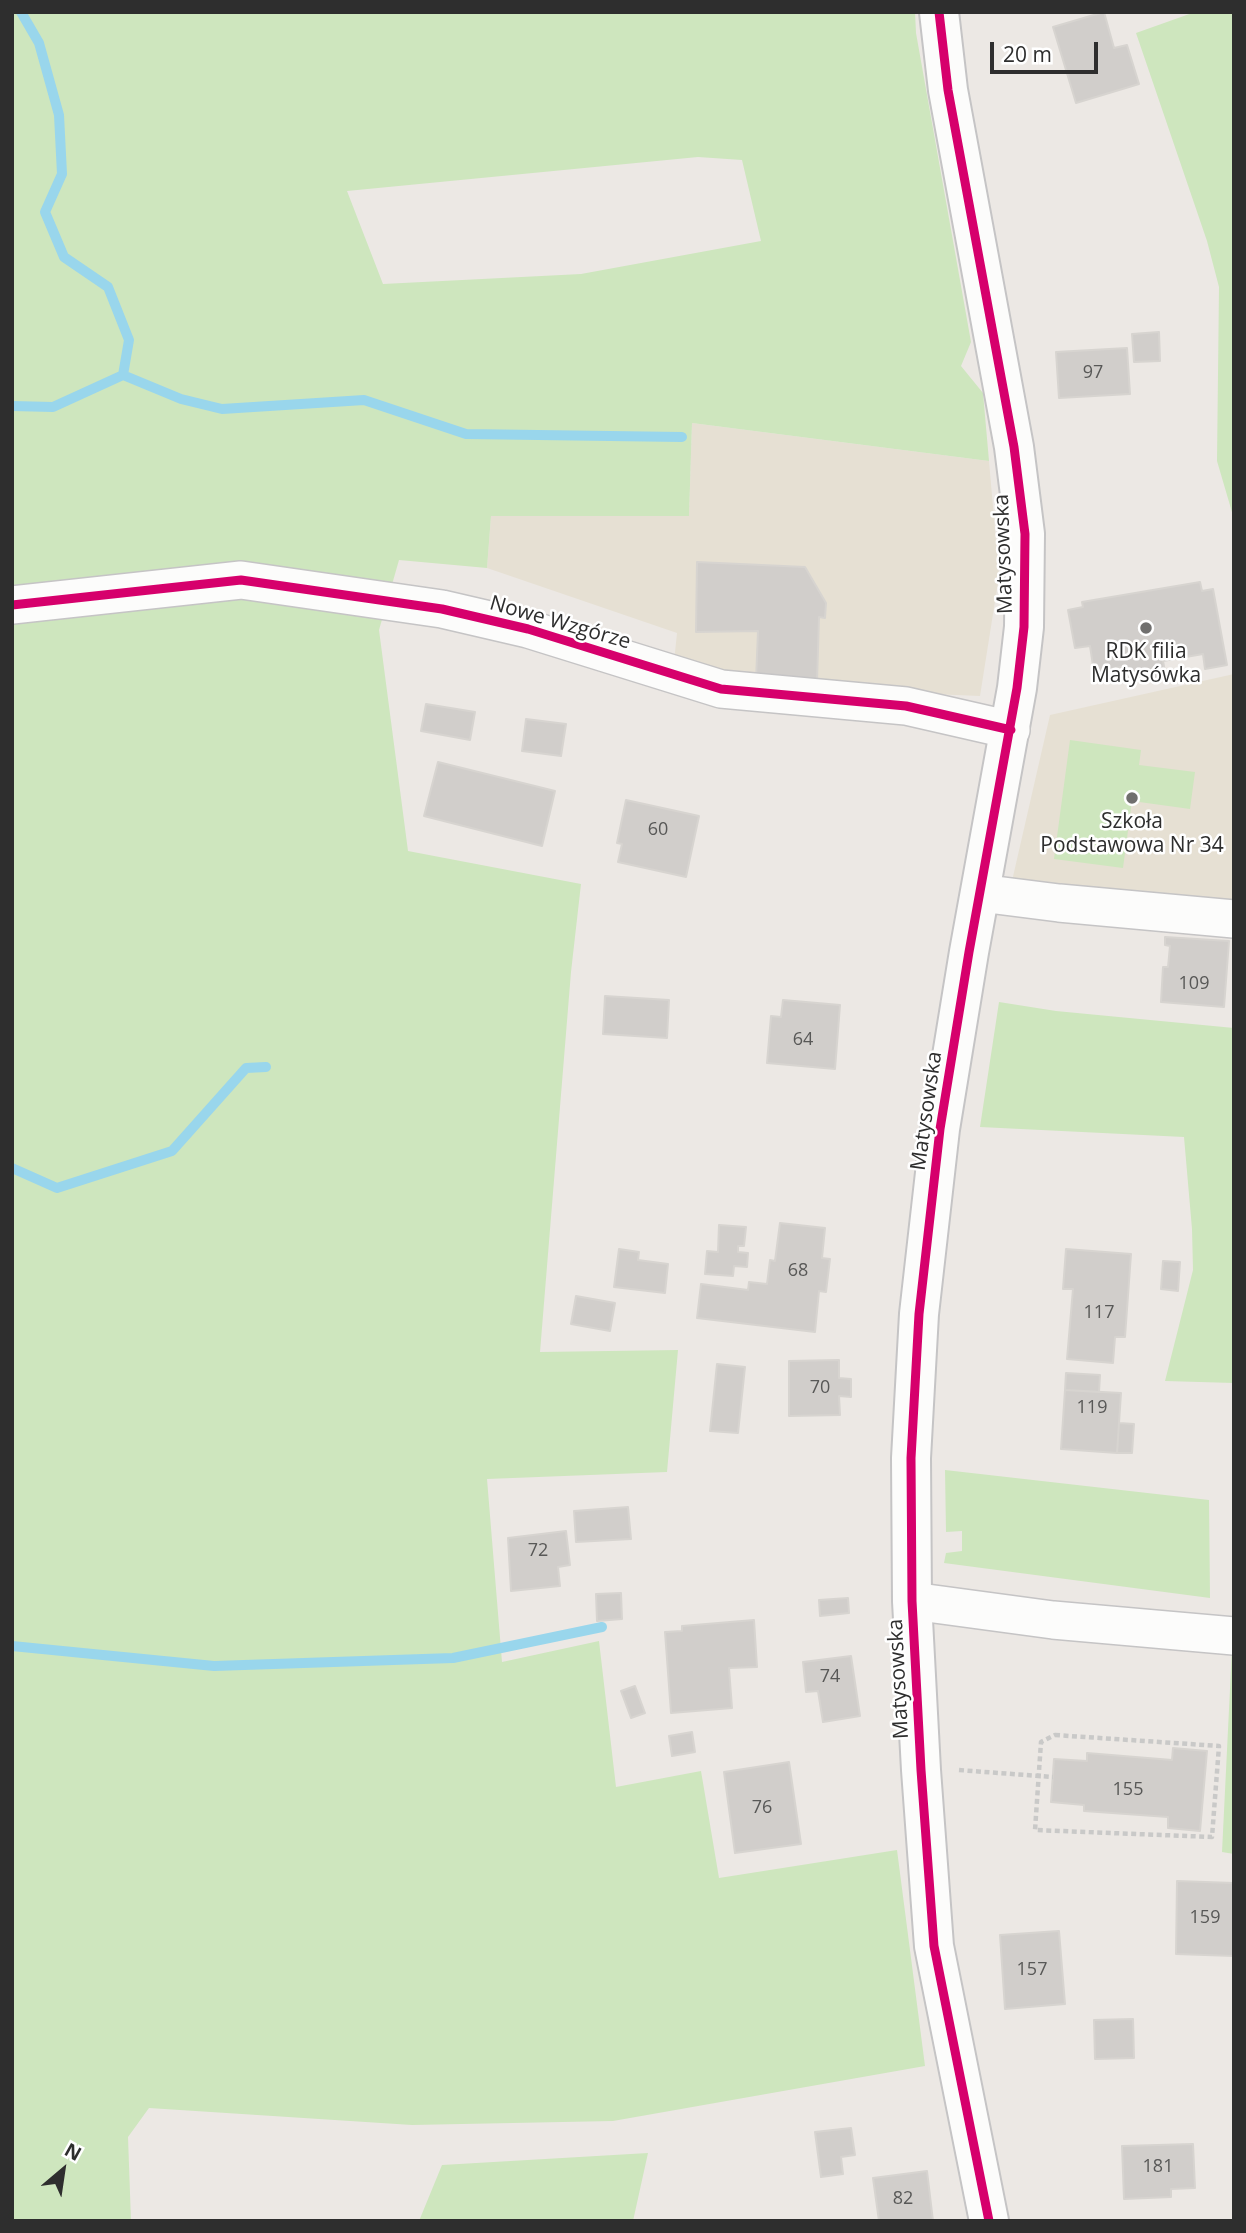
<!DOCTYPE html>
<html>
<head>
<meta charset="utf-8">
<style>
	body { margin:0 }
	#map { position:relative; width:1246px; height:2233px; overflow:hidden; background:#ece8e4; font-family:"Open Sans",sans-serif }
	canvas { display:block }
	.frame { position:absolute; inset:0; border:14px solid #2e2e2e; pointer-events:none }
	.north { position:absolute; left:28px; top:2135px; width:70px; height:70px; -webkit-text-stroke:5px #fff; paint-order:stroke; rotate:29deg; font-size:19px; font-weight:700; line-height:28px; text-align:center; color:#2e2e2e }
	.north::after { content:''; display:block; margin:auto; width:24px; height:32px; background:#2e2e2e; clip-path:polygon(50% 0,100% 100%,50% 72%,0 100%) }
	.scale { position:absolute; left:990px; top:42px; width:108px; height:32px; box-sizing:border-box; border:4px solid #2e2e2e; border-top:0; padding-left:9px; font-size:21px; line-height:24px; white-space:nowrap; color:#2e2e2e; -webkit-text-stroke:5px #fff; paint-order:stroke }
</style>
</head>
<body>
<div id="map">
<canvas width="1246" height="2233"></canvas>
<div class="frame"></div>
<div class="north">N</div>
<div class="scale">20 m</div>
</div>
<script>
const ctx = document.querySelector('canvas').getContext('2d');
ctx.lineJoin = 'round';
function fill(path, color) {
  ctx.fillStyle = color;
  ctx.fill(path, 'evenodd');
}
function trace(path, color, width, dash) {
  ctx.strokeStyle = color;
  ctx.lineWidth = width;
  ctx.lineCap = dash ? 'butt' : 'round';
  ctx.setLineDash(dash || []);
  ctx.stroke(path);
}
function drawText(font, color, halo, rows, align = 'center') {
  ctx.font = font + ' "Open Sans",sans-serif';
  ctx.lineWidth = 5;
  ctx.setLineDash([]);
  ctx.textBaseline = 'middle';
  ctx.strokeStyle = halo;
  ctx.fillStyle = color;
  for (const [text, x, y, turn = 0] of rows) {
    ctx.save();
    ctx.translate(x, y);
    ctx.rotate((+turn || 0) * Math.PI / 180);
    ctx.textAlign = isNaN(turn) ? turn : align;
    if (halo) ctx.strokeText(text, 0, 0);
    ctx.fillText(text, 0, 0);
    ctx.restore();
  }
}
const education = new Path2D(`
	M692 423 989 461 999 576 980 696 764 687 674 662 677 633 487 568 491 516H689Z
	M1234 674V909L1012 881 1050 715Z`);
const green = new Path2D(`
	M12 12H915L916 33 971 342 961 366 983 393 989 461 692 423 689 516H491L487 568 399 560 379 630 408 851 581 884 571 972 540 1352 678 1350 667 1472 487 1479 502 1662 599 1641 616 1787 701 1771 719 1878 897 1850 925 2066 613 2121 412 2125 149 2108 128 2137 131 2221H12ZM698 157 742 160 761 241 581 274 383 284 347 191Z
	M1195 12H1234V519L1217 461 1219 287 1207 241 1136 33Z
	M1070 740 1141 750 1139 765 1195 772 1190 809 1132 801 1123 868 1054 859Z
	M999 1002 1056 1011 1234 1028V1383L1165 1381 1193 1270 1192 1229 1184 1137 980 1127Z
	M945 1470 1209 1500 1210 1598 944 1563 946 1553 962 1551V1531L946 1532Z
	M1232 1648 1234 1649V1854L1222 1852Z
	M648 2153 633 2221H419L442 2165Z`);
const stream = new Path2D(`
	M123 375 181 399 222 409 364 400 466 434 682 437
	M12 406 53 407 123 375 129 340 108 287 64 257 45 212 62 174 59 115 39 43 21 12
	M12 1168 57 1188 172 1151 246 1068 266 1067
	M12 1646 214 1666 453 1658 602 1627`);
const building = new Path2D(`
	M1104 12 1114 48 1127 45 1139 84 1076 103 1053 27Z
	M1159 332 1160 361 1134 362 1132 334Z
	M1127 348 1130 394 1059 398 1056 352Z
	M697 562 805 567 826 603 825 618 819 617 817 682 756 680 758 631 696 632Z
	M1200 582 1202 591 1213 589 1227 665 1205 669 1203 654 1163 661 1166 677 1130 683 1127 666 1094 672 1090 646 1075 648 1068 610 1083 607 1082 602Z
	M426 704 475 712 470 740 421 731Z
	M526 719 566 724 561 756 522 751Z
	M438 762 555 791 542 846 424 816Z
	M626 800 699 816 686 877 618 862 622 844 617 843Z
	M1165 937 1229 941 1224 1007 1161 1002 1163 967H1168L1170 946 1165 945Z
	M605 996 669 1000 667 1038 603 1034Z
	M783 1000 840 1005 835 1069 767 1063 771 1016 781 1017Z
	M780 1223 825 1228 822 1258 830 1259 826 1292 819 1291 815 1332 697 1318 701 1284 748 1290 749 1282 767 1284 770 1260 775 1261Z
	M719 1225 746 1227 744 1246H738V1252L748 1253 747 1267 734 1266 733 1276 705 1274 707 1251 718 1252Z
	M619 1249 639 1252 638 1260 668 1264 665 1293 614 1287Z
	M1066 1249 1131 1254 1125 1337H1115L1113 1363 1067 1359 1073 1289H1063Z
	M1163 1261 1180 1262 1178 1291 1161 1289Z
	M576 1296 615 1303 610 1331 571 1324Z
	M839 1360V1378L851 1379V1397L839 1396 840 1415 789 1416V1361Z
	M717 1364 745 1367 738 1433 710 1431Z
	M1066 1373 1100 1375 1099 1392 1065 1390Z
	M1065 1390 1121 1393 1117 1453 1061 1449Z
	M1119 1423 1134 1424 1132 1453H1117Z
	M628 1507 631 1539 576 1542 574 1511Z
	M566 1531 570 1565 558 1567 560 1586 511 1591 508 1538Z
	M621 1593 622 1619 597 1621 596 1594Z
	M848 1598 849 1613 820 1616 819 1600Z
	M754 1620 757 1667 729 1668 732 1708 671 1713 665 1632 682 1631V1626Z
	M851 1656 860 1716 823 1722 818 1691 806 1692 803 1662Z
	M635 1686 645 1713 631 1718 621 1691Z
	M692 1732 695 1752 672 1756 669 1736Z
	M1173 1748 1207 1751 1200 1831 1168 1828V1817L1084 1811V1805L1051 1802 1054 1759 1087 1761V1753L1172 1760Z
	M789 1762 801 1844 735 1853 724 1772Z
	M1177 1881 1234 1883V1956L1176 1954Z
	M1059 1931 1065 2004 1005 2009 1000 1935Z
	M1133 2019 1134 2058 1095 2059 1094 2020Z
	M851 2128 855 2155 841 2157 843 2174 821 2177 815 2132Z
	M1193 2144 1195 2188 1171 2189V2197L1124 2199 1122 2146Z
	M927 2171 933 2221H879L873 2178Z`);
const path = new Path2D(`
	M1055 1735 1219 1746 1212 1837 1035 1830 1041 1742Z
	M959 1770 1053 1777`);
const street = new Path2D(`
	M12 605 241 580 442 609 528 629 721 689 906 706 1011 730
	M980 893 1059 903 1234 919
	M912 1601 1053 1620 1234 1636`);
const secondary = new Path2D(`
	M939 12 948 90 1014 447 1025 534 1024 627 1017 688 969 952 940 1129 919 1314 911 1458 912 1601 921 1770 934 1946 989 2221`);
const cycleway = new Path2D(`
	M939 12 948 90 1014 447 1025 534 1024 627 1017 688 969 952 940 1129 919 1314 911 1458 912 1601 921 1770 934 1946 989 2221
	M12 605 241 580 442 609 528 629 721 689 906 706 1011 730`);
const markers = [
	[1146,628,7,"#706f6e"],
	[1132,798,7,"#706f6e"]
];
const numberNames = [
	["97",1093,373],
	["60",658,830],
	["109",1194,984],
	["64",803,1040],
	["68",798,1271],
	["117",1099,1313],
	["70",820,1388],
	["119",1092,1408],
	["72",538,1551],
	["74",830,1677],
	["155",1128,1790],
	["76",762,1808],
	["159",1205,1918],
	["157",1032,1970],
	["181",1158,2167],
	["82",903,2199]
];
const streetNames = [
	["Matysowska",1004,554,-92],
	["Nowe Wzgórze",560,623,16],
	["Matysowska",927,1111,-82],
	["Matysowska",899,1679,-93]
];
const poiNames = [
	["RDK filia",1146,652],
	["Matysówka",1146,676],
	["Szkoła",1132,822],
	["Podstawowa Nr 34",1132,846]
];
fill(education, '#e6e0d3');
fill(green, '#cee6be');
trace(stream, '#99d6ec', 10);
fill(building, '#d1cecb');
trace(building, '#d7d4d0', 2);
trace(street, '#c5c4c5', 40);
trace(secondary, '#c5c4c5', 42);
trace(path, '#c9c9c8', 4.5, [5, 3.5]);
trace(street, '#fcfcfb', 37);
trace(secondary, '#fcfcfb', 38);
trace(cycleway, '#d6006c', 9);
for (const [x, y, r, color] of markers) {
  const dot = new Path2D();
  dot.arc(x, y, r, 0, 2 * Math.PI);
  ctx.fillStyle = color;
  ctx.fill(dot);
  trace(dot, '#fff', 2.5);
}
drawText('18px', '#585857', null, numberNames);
drawText('21px', '#2e2e2e', '#fff', streetNames);
drawText('21px', '#2e2e2e', '#fff', poiNames);
</script>
</body>
</html>
